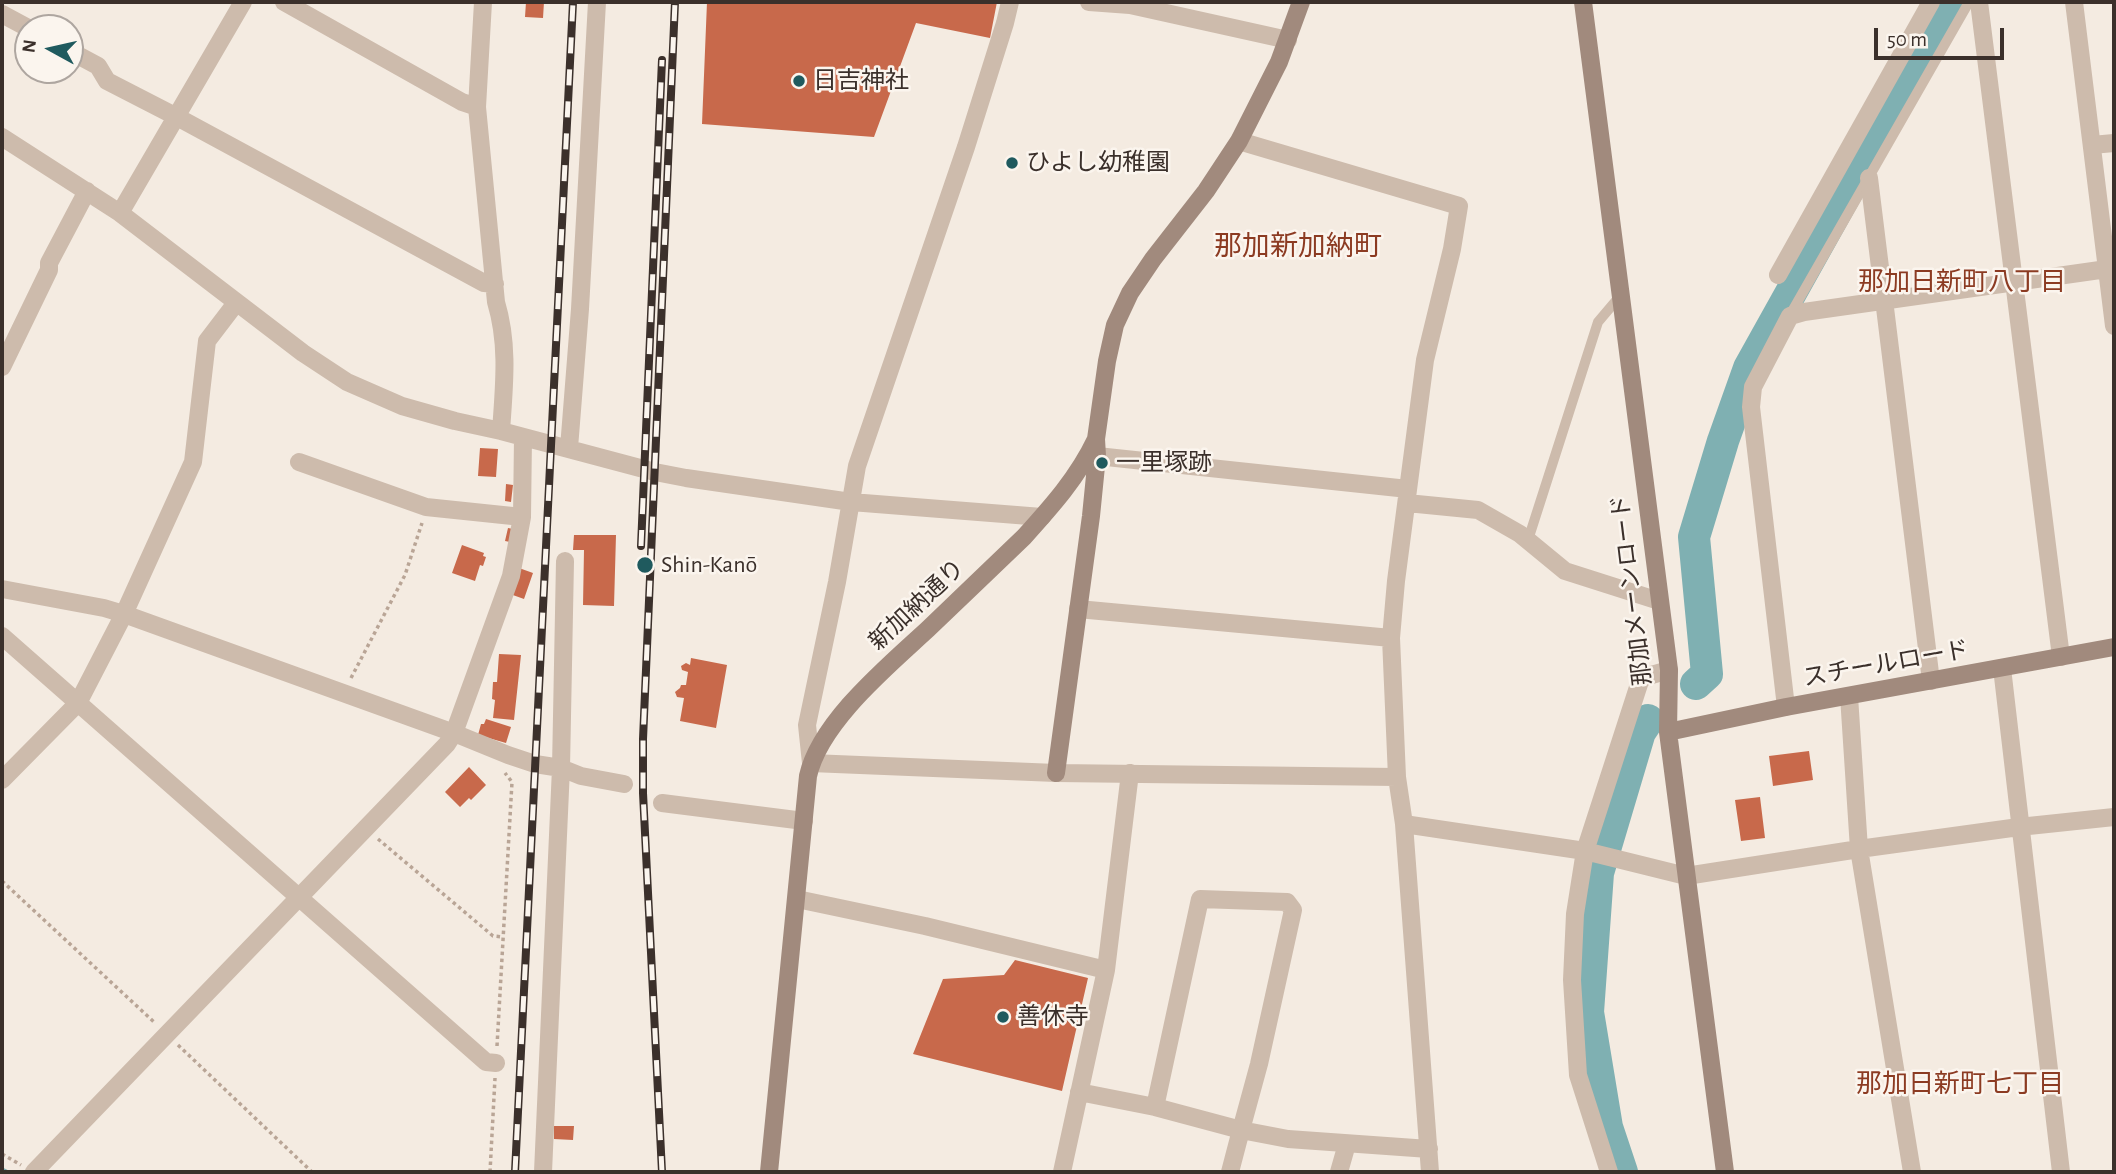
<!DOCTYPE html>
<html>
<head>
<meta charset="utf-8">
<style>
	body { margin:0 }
	#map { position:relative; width:2116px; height:1174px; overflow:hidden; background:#f4ebe1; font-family:"Alegreya Sans",sans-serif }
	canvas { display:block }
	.frame { position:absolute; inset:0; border:4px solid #3b302b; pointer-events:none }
	.north { position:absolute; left:14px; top:14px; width:70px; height:70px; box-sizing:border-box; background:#fbf5ee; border:2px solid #aea6a0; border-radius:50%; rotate:278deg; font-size:19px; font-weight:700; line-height:28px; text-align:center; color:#3b302b }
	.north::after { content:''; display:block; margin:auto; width:24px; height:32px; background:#1f5a5e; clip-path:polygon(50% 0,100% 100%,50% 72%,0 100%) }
	.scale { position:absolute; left:1874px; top:28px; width:130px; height:32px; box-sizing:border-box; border:4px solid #3b302b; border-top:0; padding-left:9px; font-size:21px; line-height:24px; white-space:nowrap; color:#3b302b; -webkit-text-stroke:5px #fbf5ee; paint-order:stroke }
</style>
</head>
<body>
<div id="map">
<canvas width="2116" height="1174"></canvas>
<div class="frame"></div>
<div class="north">N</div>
<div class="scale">50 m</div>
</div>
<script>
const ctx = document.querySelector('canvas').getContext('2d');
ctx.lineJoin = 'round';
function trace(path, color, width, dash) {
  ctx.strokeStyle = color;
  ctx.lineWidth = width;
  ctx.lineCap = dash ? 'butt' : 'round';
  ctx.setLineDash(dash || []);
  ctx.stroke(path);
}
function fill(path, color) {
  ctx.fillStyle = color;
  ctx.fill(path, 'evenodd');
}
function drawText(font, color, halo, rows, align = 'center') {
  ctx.font = font + ' "Alegreya Sans","Noto Sans JP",sans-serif';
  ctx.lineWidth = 5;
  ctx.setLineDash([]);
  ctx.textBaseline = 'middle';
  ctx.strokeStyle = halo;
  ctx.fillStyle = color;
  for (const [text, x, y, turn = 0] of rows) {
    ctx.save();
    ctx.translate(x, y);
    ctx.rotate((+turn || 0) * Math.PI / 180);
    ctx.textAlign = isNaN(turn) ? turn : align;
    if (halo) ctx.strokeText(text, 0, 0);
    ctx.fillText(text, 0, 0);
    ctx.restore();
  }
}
const stream = new Path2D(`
	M2 1170 6 1172`);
const river = new Path2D(`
	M1696 684 1707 674 1694 537 1723 441 1749 368 1953 2
	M1622 1172 1607 1127 1588 1012 1598 873 1640 732 1648 720`);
const building = new Path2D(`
	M526 2H544L543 18 525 17Z
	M707 2H997L990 38 916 23 874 137 702 124Z
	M480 448 498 449 496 477 478 476Z
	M506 484 513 485 511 502 505 501Z
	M508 528 513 529 510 542 505 541Z
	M574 535H616L614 606 583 605 584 550H573Z
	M462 545 484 553 483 556 486 557 483 566 480 565 475 581 452 573Z
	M519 568 533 573 524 599 510 594Z
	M499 654 521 655 514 720 493 718 495 700 492 699 493 682H497Z
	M691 658 727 665 716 728 680 721 684 698 677 697 675 692 680 688 681 685H686L688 672 682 670 681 666 686 663 690 665Z
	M486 719 511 727 506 743 478 735 481 724H484Z
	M1809 751 1813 780 1773 786 1769 756Z
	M469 767 486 785 471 800 469 798 460 807 445 792Z
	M1760 797 1765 838 1741 841 1735 800Z
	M1015 960 1088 978 1062 1091 913 1054 943 979 1004 975Z
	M554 1126H574L573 1140 554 1139Z`);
const path = new Path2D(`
	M351 678 405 575 422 523
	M378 839 493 936 503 937
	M2 881 154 1022
	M178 1045 312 1172
	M497 1046 512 782 505 773
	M2 1154 21 1165
	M490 1172 495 1078`);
const lane = new Path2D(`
	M1790 315 1969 2
	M1528 540 1598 322 1620 296`);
const street = new Path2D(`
	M284 2 462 102 477 107
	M483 2 477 107 496 302C509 345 504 387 501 431
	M1010 2 1005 23 966 147 857 466 837 582 807 725 811 763 1056 773 1397 777
	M1089 2 1130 5 1288 40
	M1979 2 2061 657
	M2074 2 2114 326
	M2 14 28 28
	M70 51 98 66 107 81 177 117 484 283 495 284
	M2 137 120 213 303 353 347 382 402 406 455 421 501 431 655 472 686 478 851 502 1042 517
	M1239 141 1459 206 1452 249 1425 360 1396 581 1391 638 1397 777 1404 824 1430 1172
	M2092 145 2114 143
	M1869 178 1931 681
	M120 213 243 2
	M1778 275 1931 2
	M2 367 49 270V263L87 191
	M569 448 580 309 597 2
	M1097 456 1408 489
	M299 462 426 507 522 517
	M1407 503 1478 510 1520 534 1565 571 1659 601
	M2 589 104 608 124 614 454 733 508 755 535 764 561 768 581 776 624 784
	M1078 609 1391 638
	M2 636 486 1062 496 1063
	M2002 668 2061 1172
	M1849 696 1859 849 1912 1172
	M1786 707 1751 407 1753 387 1790 316 1804 312 2107 269
	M2 780 78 703 124 614 193 462 207 341 236 303
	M662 803 804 821
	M1404 824 1585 851 1686 876 1859 849 2019 827 2114 817
	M797 899 925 926 1106 970
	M1079 1092 1155 1107 1200 899 1287 902 1293 910 1259 1064 1241 1130 1155 1107
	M34 1172 447 744 454 733 511 576 522 517 523 437
	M543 1172 561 768 565 561
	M1062 1172 1106 970 1130 773
	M1230 1172 1241 1130 1288 1139 1429 1149
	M1339 1172 1347 1144
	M1609 1172 1578 1075 1572 980 1575 914 1585 851 1641 678 1669 670`);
const secondary = new Path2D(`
	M1583 2 1669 670 1668 732 1725 1172
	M1668 732 1786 707 2114 647
	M1056 773 1091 516 1097 456 1096 439 1107 361 1115 325 1130 293 1153 259 1206 191 1239 141 1279 62 1301 2
	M769 1172 808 776C820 722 888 666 928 629 960 598 992 568 1024 537 1052 506 1078 477 1096 439`);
const rail = new Path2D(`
	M641 546 662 60
	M515 1172 573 2
	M662 1172 643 793V739L675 2`);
const markers = [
	[799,81,7,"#1f5a5e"],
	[1012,163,7,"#1f5a5e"],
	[1102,463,7,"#1f5a5e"],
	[645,565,9,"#1f5a5e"],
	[1003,1017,7,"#1f5a5e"]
];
const poiNames = [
	["日吉神社",813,81],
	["ひよし幼稚園",1026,163],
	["一里塚跡",1116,463],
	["Shin-Kanō",661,565],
	["善休寺",1017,1017]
];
const streetNames = [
	["那加メーンロード",1632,590,-97],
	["新加納通り",917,605,-43],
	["スチールロード",1886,664,-10]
];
const neighbourhoodNames = [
	["那加日新町八丁目",1962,282],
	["那加日新町七丁目",1960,1084]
];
const quarterNames = [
	["那加新加納町",1298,247]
];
trace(stream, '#7fb0b2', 5);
trace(river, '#7fb0b2', 32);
fill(building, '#c8694b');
trace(path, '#b9a596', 3.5, [3.5, 3.5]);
trace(lane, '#cdbbac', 10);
trace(street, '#cdbbac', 18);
trace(secondary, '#a18a7d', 18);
trace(rail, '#3b302b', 8);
trace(rail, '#fbf5ee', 5, [16]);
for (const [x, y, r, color] of markers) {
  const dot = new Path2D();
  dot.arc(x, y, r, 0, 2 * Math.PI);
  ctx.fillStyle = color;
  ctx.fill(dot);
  trace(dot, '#fbf5ee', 2.5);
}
drawText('24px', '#3b302b', '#fbf5ee', poiNames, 'left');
drawText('24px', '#3b302b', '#fbf5ee', streetNames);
drawText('26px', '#8c3b22', '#fbf5ee', neighbourhoodNames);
drawText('28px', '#8c3b22', '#fbf5ee', quarterNames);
</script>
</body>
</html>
